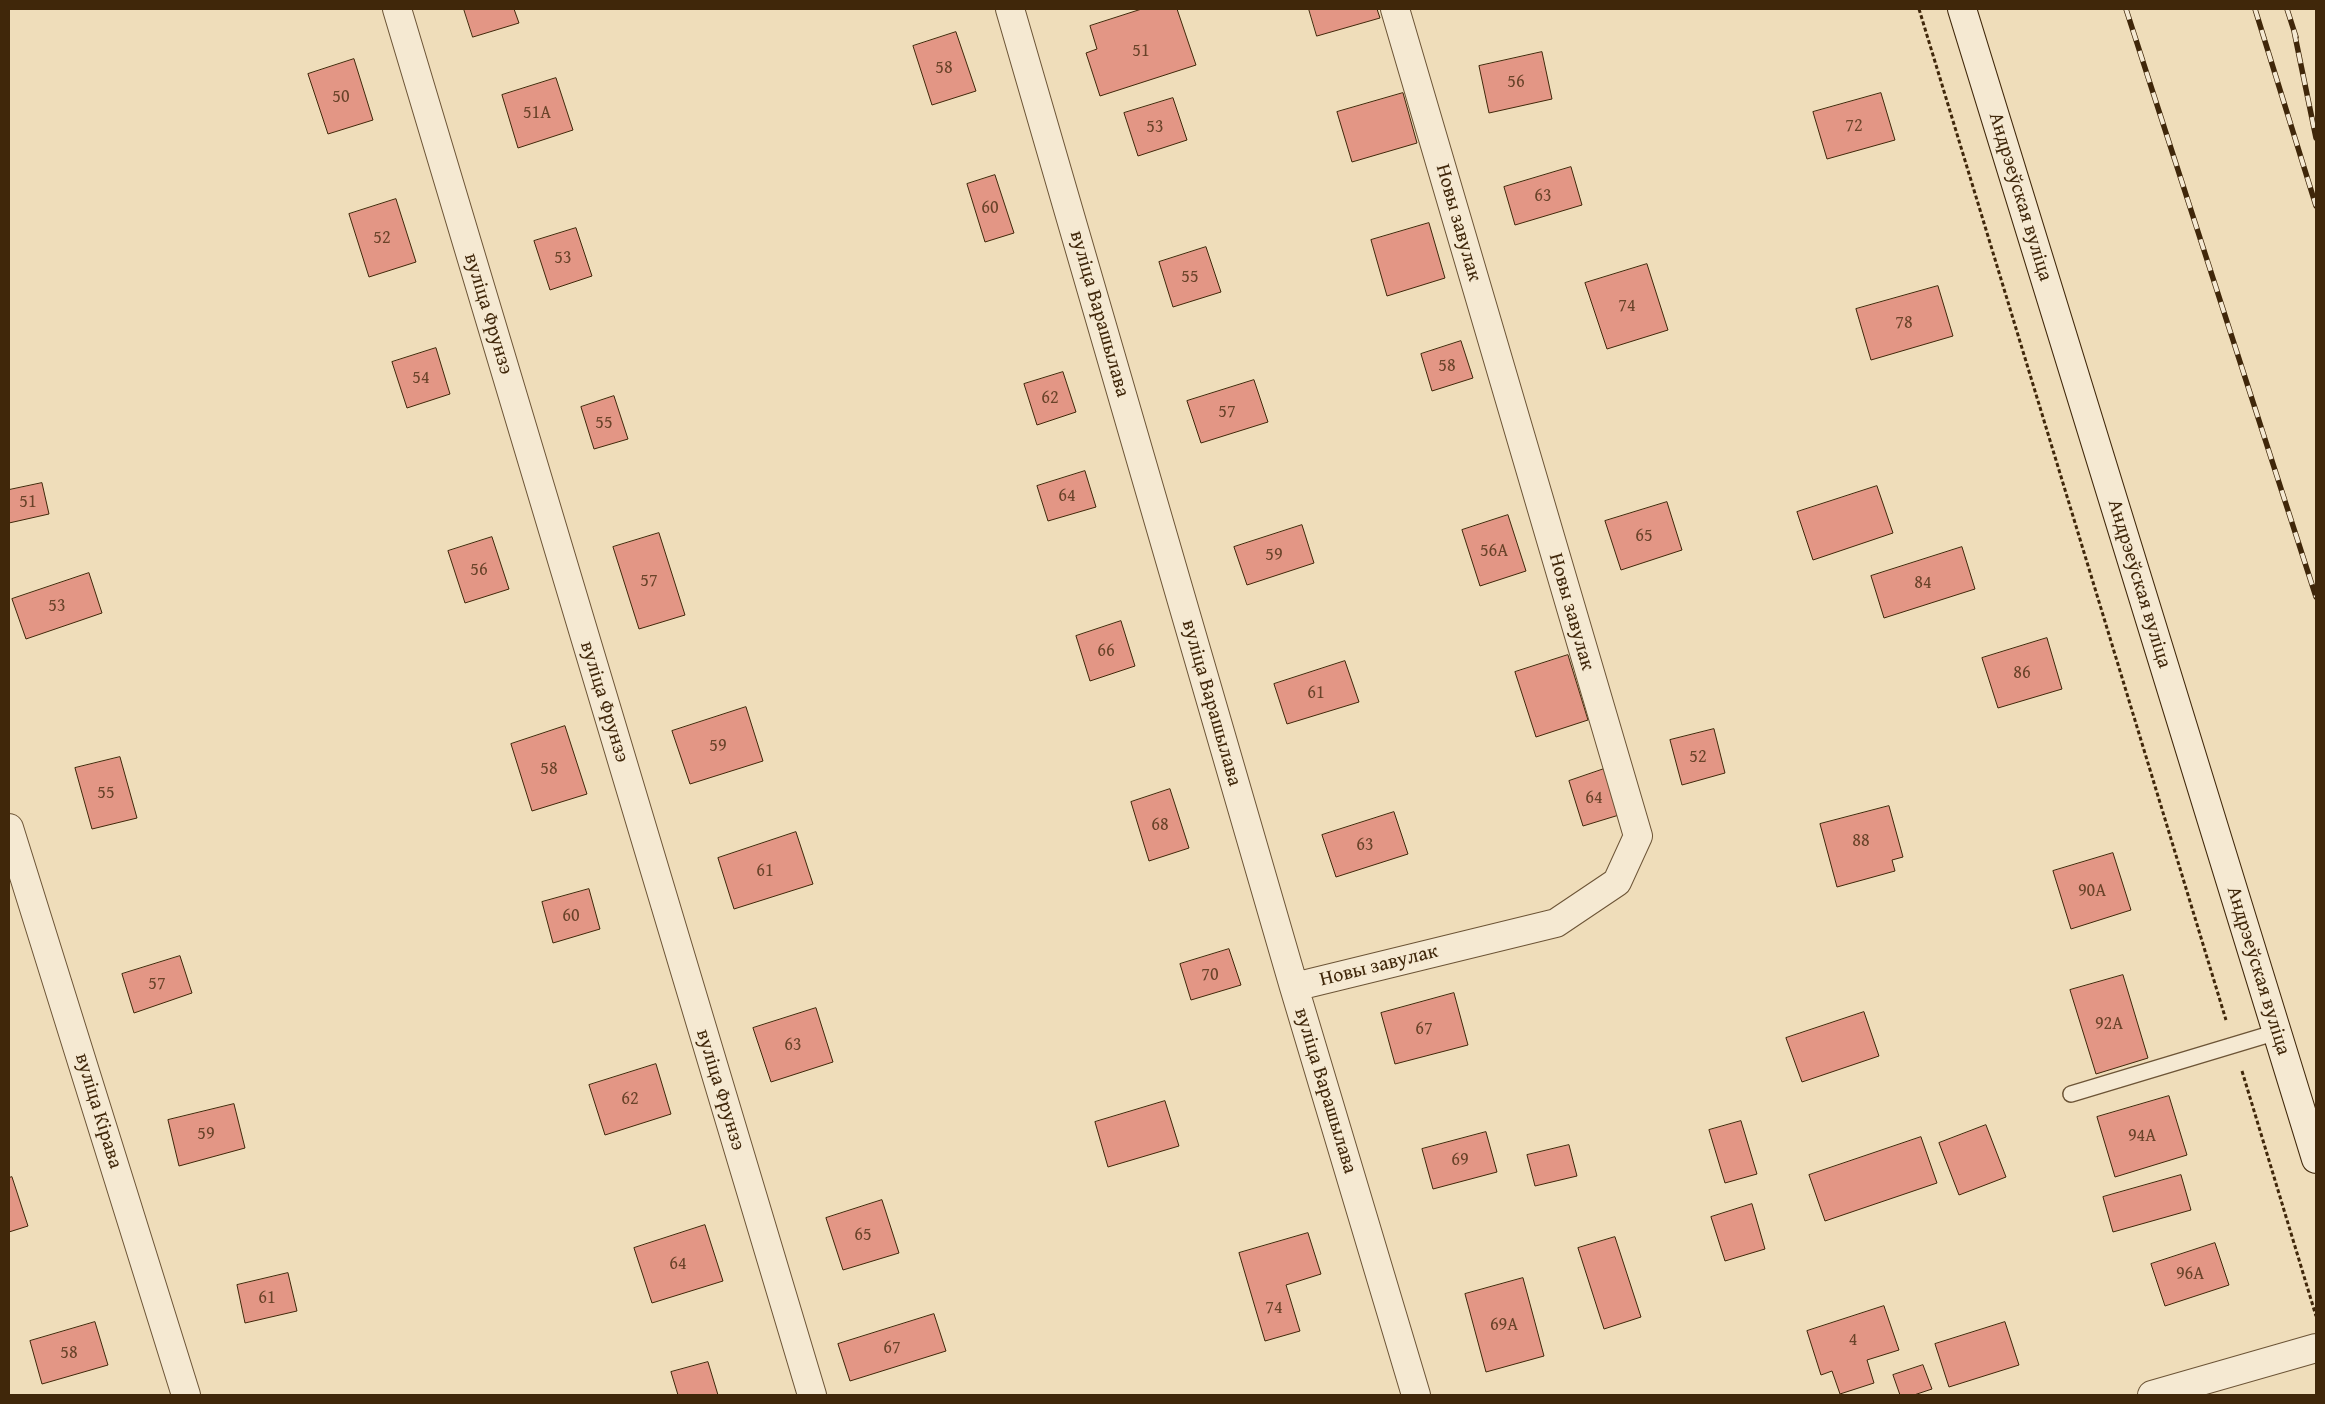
<!DOCTYPE html>
<html>
<head>
<meta charset="utf-8">
<style>
	body { margin:0 }
	#map { position:relative; width:2325px; height:1404px; overflow:hidden; background:#efddba; font-family:"Gentium Book Plus",serif }
	canvas { display:block }
	.frame { position:absolute; inset:0; border:10px solid #40270a; pointer-events:none }
</style>
</head>
<body>
<div id="map">
<canvas width="2325" height="1404"></canvas>
<div class="frame"></div>
</div>
<script>
const ctx = document.querySelector('canvas').getContext('2d');
ctx.lineJoin = 'round';
function fill(path, color) {
  ctx.fillStyle = color;
  ctx.fill(path, 'evenodd');
}
function trace(path, color, width, dash) {
  ctx.strokeStyle = color;
  ctx.lineWidth = width;
  ctx.lineCap = dash ? 'butt' : 'round';
  ctx.setLineDash(dash || []);
  ctx.stroke(path);
}
function drawText(font, color, halo, rows, align = 'center') {
  ctx.font = font + ' "Gentium Book Plus",serif';
  ctx.lineWidth = 4.5;
  ctx.setLineDash([]);
  ctx.textBaseline = 'middle';
  ctx.strokeStyle = halo;
  ctx.fillStyle = color;
  for (const [text, x, y, turn = 0] of rows) {
    ctx.save();
    ctx.translate(x, y);
    ctx.rotate((+turn || 0) * Math.PI / 180);
    ctx.textAlign = isNaN(turn) ? turn : align;
    if (halo) ctx.strokeText(text, 0, 0);
    ctx.fillText(text, 0, 0);
    ctx.restore();
  }
}
const building = new Path2D(`
	M464 9H514L519 23 473 37Z
	M1142 9H1177L1196 65 1100 96 1086 53 1097 49 1090 26Z
	M1309 9H1377L1380 18 1317 36Z
	M956 32 976 91 932 105 913 46Z
	M1542 52 1552 99 1489 113 1479 66Z
	M354 59 373 120 328 134 308 74Z
	M556 78 573 130 518 148 502 95Z
	M1403 93 1417 143 1352 162 1337 112Z
	M1881 93 1895 140 1827 159 1813 112Z
	M1173 98 1187 140 1138 156 1124 113Z
	M1571 167 1582 205 1515 225 1504 187Z
	M995 175 1014 233 985 242 967 184Z
	M396 199 416 262 369 277 349 214Z
	M1429 223 1445 278 1387 296 1371 240Z
	M576 228 592 276 550 290 534 241Z
	M1206 247 1221 292 1173 307 1159 262Z
	M1647 264 1668 330 1607 349 1585 283Z
	M1938 286 1953 336 1871 360 1856 309Z
	M1461 341 1473 378 1432 391 1421 354Z
	M436 348 450 394 407 408 392 362Z
	M1063 372 1076 412 1037 425 1024 384Z
	M1254 380 1268 422 1201 443 1187 401Z
	M614 396 628 439 594 449 581 407Z
	M1085 471 1096 507 1048 521 1037 486Z
	M42 483 49 514 9 523V490Z
	M1877 486 1893 533 1813 560 1797 512Z
	M1667 502 1682 550 1621 570 1605 521Z
	M1508 515 1526 571 1480 586 1462 530Z
	M1302 525 1314 563 1247 585 1234 547Z
	M659 533 685 615 639 629 613 547Z
	M492 537 509 589 465 603 448 551Z
	M1962 547 1975 589 1884 618 1871 576Z
	M89 573 102 613 26 639 12 599Z
	M1121 621 1135 666 1090 681 1076 636Z
	M2047 638 2062 689 1998 708 1982 658Z
	M1568 655 1588 720 1536 737 1515 672Z
	M1345 661 1359 702 1287 724 1274 684Z
	M746 707 763 761 690 784 672 731Z
	M565 726 587 794 532 811 511 744Z
	M1714 729 1725 773 1682 785 1670 740Z
	M120 757 137 818 92 829 75 768Z
	M1604 769 1619 815 1583 826 1569 781Z
	M1170 789 1189 848 1149 861 1131 802Z
	M1889 806 1903 857 1892 860 1895 871 1837 887 1820 824Z
	M1394 812 1408 854 1336 877 1322 835Z
	M796 832 813 884 734 909 718 858Z
	M2113 853 2131 910 2071 929 2053 871Z
	M589 889 600 929 553 943 542 902Z
	M1229 949 1241 985 1191 1000 1180 964Z
	M180 956 192 993 134 1013 122 974Z
	M2123 975 2148 1058 2096 1074 2070 990Z
	M1454 993 1468 1045 1395 1064 1381 1013Z
	M816 1008 833 1062 771 1082 753 1028Z
	M1864 1012 1879 1056 1802 1082 1786 1038Z
	M656 1064 671 1114 605 1135 589 1085Z
	M2169 1096 2187 1155 2115 1177 2097 1117Z
	M1165 1101 1179 1146 1108 1167 1095 1122Z
	M234 1104 245 1148 179 1166 168 1120Z
	M1741 1121 1757 1174 1725 1183 1709 1130Z
	M1986 1125 2006 1177 1959 1195 1939 1143Z
	M1486 1132 1497 1172 1433 1189 1422 1149Z
	M1921 1137 1937 1183 1825 1221 1809 1175Z
	M1569 1145 1577 1176 1535 1186 1527 1155Z
	M2181 1175 2191 1210 2113 1232 2103 1197Z
	M12 1177 28 1226 9 1232V1178Z
	M882 1200 899 1253 843 1270 826 1218Z
	M1752 1204 1765 1249 1725 1261 1711 1217Z
	M705 1225 723 1281 652 1303 634 1248Z
	M1308 1233 1321 1274 1286 1285 1300 1331 1265 1341 1239 1253Z
	M1615 1237 1641 1317 1604 1329 1578 1248Z
	M2215 1243 2229 1285 2165 1306 2151 1264Z
	M288 1273 297 1311 245 1323 237 1285Z
	M1523 1278 1544 1356 1486 1372 1465 1294Z
	M1884 1306 1899 1350 1867 1360 1874 1383 1840 1394 1832 1371 1821 1375 1807 1331Z
	M934 1314 946 1351 850 1381 838 1344Z
	M95 1322 108 1365 42 1384 30 1341Z
	M2005 1322 2019 1365 1949 1387 1935 1344Z
	M708 1362 718 1395H678L671 1372Z
	M1923 1365 1932 1389 1914 1395H1900L1893 1375Z`);
const path = new Path2D(`
	M1919 9 2226 1020
	M2242 1071 2316 1316`);
const lane = new Path2D(`
	M2071 1094 2277 1032`);
const street = new Path2D(`
	M397 9 812 1395
	M1010 9 1294 987 1416 1395
	M9 828 186 1395
	M1294 987 1556 923 1617 882 1638 836 1395 9
	M2152 1395 2316 1348`);
const secondary = new Path2D(`
	M1962 9 2316 1159`);
const rail = new Path2D(`
	M2126 9 2316 597
	M2255 9 2316 206
	M2287 9 2296 37
	M2294 31 2316 138`);
const numberNames = [
	["51",1141,51],
	["58",944,68],
	["56",1516,82],
	["50",341,97],
	["51А",537,113],
	["72",1854,126],
	["53",1155,127],
	["63",1543,196],
	["60",990,208],
	["52",382,238],
	["53",563,258],
	["55",1190,277],
	["74",1627,306],
	["78",1904,323],
	["58",1447,366],
	["54",421,378],
	["62",1050,398],
	["57",1227,412],
	["55",604,423],
	["64",1067,496],
	["51",28,502],
	["65",1644,536],
	["56А",1494,551],
	["59",1274,555],
	["56",479,570],
	["57",649,581],
	["84",1923,583],
	["53",57,606],
	["66",1106,651],
	["86",2022,673],
	["61",1316,693],
	["59",718,746],
	["52",1698,757],
	["58",549,769],
	["55",106,793],
	["64",1594,798],
	["68",1160,825],
	["88",1861,841],
	["63",1365,845],
	["61",765,871],
	["90А",2092,891],
	["60",571,916],
	["70",1210,975],
	["57",157,984],
	["92А",2109,1024],
	["67",1424,1029],
	["63",793,1045],
	["62",630,1099],
	["59",206,1134],
	["94А",2142,1136],
	["69",1460,1160],
	["65",863,1235],
	["64",678,1264],
	["96А",2190,1274],
	["61",267,1298],
	["74",1274,1308],
	["69А",1504,1325],
	["4",1853,1340],
	["67",892,1348],
	["58",69,1353]
];
const streetNames = [
	["Андрэеўская вуліца",2020,197,73],
	["Новы завулак",1458,223,74],
	["вуліца Фрунзэ",488,314,73],
	["вуліца Варашылава",1099,314,74],
	["Андрэеўская вуліца",2139,584,73],
	["Новы завулак",1571,612,74],
	["вуліца Фрунзэ",604,702,73],
	["вуліца Варашылава",1211,703,74],
	["Новы завулак",1379,966,-14],
	["Андрэеўская вуліца",2258,971,73],
	["вуліца Фрунзэ",720,1090,73],
	["вуліца Варашылава",1325,1091,73],
	["вуліца Кірава",98,1111,73]
];
fill(building, '#e39685');
trace(building, '#40270a', 1);
trace(lane, '#6c5436', 18);
trace(street, '#6c5436', 30);
trace(secondary, '#40270a', 30);
trace(path, '#40270a', 3, [4, 2.5]);
trace(lane, '#f5e9d2', 15);
trace(street, '#f5e9d2', 28);
trace(secondary, '#f5e9d2', 28);
trace(rail, '#40270a', 5.5);
trace(rail, '#f5e9d2', 4, [11]);
drawText('18px', '#694329', null, numberNames);
drawText('20px', '#40270a', '#f5e9d2', streetNames);
</script>
</body>
</html>
